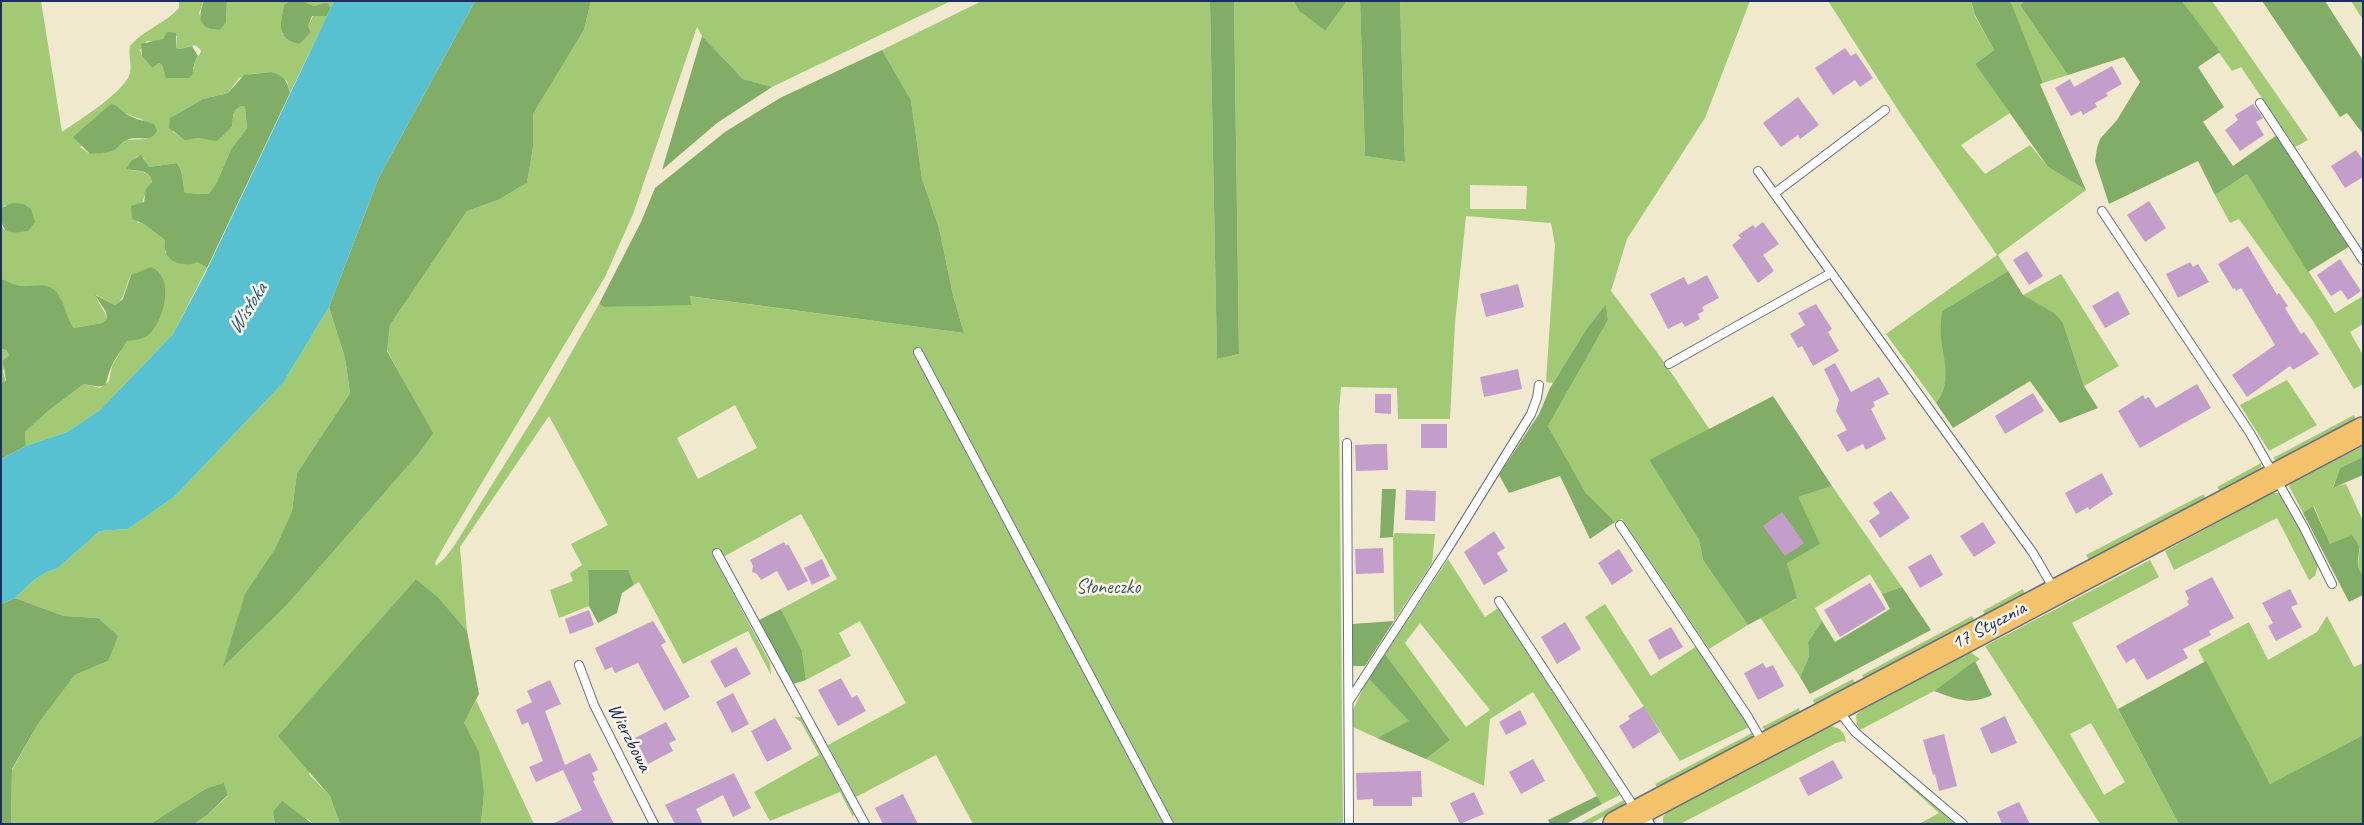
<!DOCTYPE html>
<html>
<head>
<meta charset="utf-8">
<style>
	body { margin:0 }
	#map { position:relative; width:2364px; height:825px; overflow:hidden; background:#f0e9ce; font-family:Caveat,sans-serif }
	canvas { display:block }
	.frame { position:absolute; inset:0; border:2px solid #1b2f5e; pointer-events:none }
</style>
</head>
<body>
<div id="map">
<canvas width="2364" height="825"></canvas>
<div class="frame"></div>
</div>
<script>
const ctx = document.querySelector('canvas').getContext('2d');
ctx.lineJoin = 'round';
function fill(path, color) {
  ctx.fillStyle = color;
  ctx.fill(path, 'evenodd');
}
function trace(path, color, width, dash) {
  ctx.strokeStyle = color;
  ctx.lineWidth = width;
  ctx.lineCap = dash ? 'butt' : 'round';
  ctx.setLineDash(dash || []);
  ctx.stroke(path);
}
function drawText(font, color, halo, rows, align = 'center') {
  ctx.font = font + ' Caveat,sans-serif';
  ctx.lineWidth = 5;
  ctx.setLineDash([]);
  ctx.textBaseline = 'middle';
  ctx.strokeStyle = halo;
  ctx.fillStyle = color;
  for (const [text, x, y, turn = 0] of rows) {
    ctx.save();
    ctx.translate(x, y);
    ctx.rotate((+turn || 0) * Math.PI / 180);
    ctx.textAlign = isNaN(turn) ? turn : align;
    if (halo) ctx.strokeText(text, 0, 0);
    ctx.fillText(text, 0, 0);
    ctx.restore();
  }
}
const green = new Path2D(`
	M1 1H41L62 132C79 120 125 92 130 73 132 64 128 55 130 46 143 30 165 24 179 8V1H204L199 13 203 25 214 30H220L226 23 227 1H289L284 5 281 21 282 34 300 44 311 32 308 26 313 16H327L290 93 287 81 271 72 251 74 239 78 228 93 203 99 170 118 173 132 185 139 198 138 216 140 232 127C234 116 231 112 241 106L245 107 247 128 231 149 217 182 209 194 185 193C182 182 184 173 177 163L149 167 145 164 144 158 137 156 126 169C137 172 149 169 152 182L144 197 137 222 144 224 165 240V252L197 262 207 268 173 334 100 410 67 432 26 446 25 432 47 412 84 384 100 388 109 381 112 366 127 341 144 338 131 275C125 285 126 299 115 305L96 295C97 303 105 310 107 319L102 323 74 328 68 320 60 297 17 286 1 279V226L5 230 6 205 1 208ZM177 36 176 48 180 49 195 45 200 49 201 52 195 61 194 69 165 74 162 65 159 63 152 68 142 56 140 50 147 41C158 43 166 37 177 36ZM125 113 143 120 147 139 127 140 113 150 95 154H90L80 147Z
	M302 1H334L331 7 330 5 314 6Z
	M591 1H951L772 87 743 79 702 36 697 27 633 214 605 277 444 546 435 563 436 566 445 558 454 546 542 404 599 304 604 307 692 304 688 296 964 333 953 295 939 228 922 179 911 100 882 50 982 1H1210L1217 359 1239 354 1234 1H1294L1299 11 1325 31 1347 1H1360L1365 156 1405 162 1400 1H1750L1705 118 1627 239 1611 291 1662 359 1710 430 1649 460 1699 540 1703 560 1748 625 1709 649 1622 519 1615 522 1586 493 1548 426 1608 320 1606 304 1587 328 1553 383 1546 382 1555 245 1551 223 1466 216 1455 323 1450 419H1398L1397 388 1341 387 1339 411 1343 824H973L936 755 856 797 828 745 906 703 860 621 839 633 851 656 806 680 802 651 781 609 837 579 801 514 725 556 723 557 719 551 712 554 770 663 771 675 748 631 683 664 639 582 634 585 627 570H588L589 606 559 618 550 590 573 581 570 573 582 565 571 544 608 525 549 416 460 547 467 631 439 598 416 579 363 640 309 774 330 796 340 824H313L308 819 273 812 275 824H194L207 815 228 796 224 783 207 788 150 824H11L12 770 38 724 75 675 108 661 98 618 64 616 15 598 34 580 47 572 58 568 100 531 128 529 174 497 283 383 329 307 345 358 350 393 297 473 292 511 224 666 286 606 420 452 432 433 387 350 390 325 467 211 498 200 527 183 533 147V114L584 30ZM1470 185 1527 186 1526 209H1470ZM735 405 757 448 698 479 677 438Z
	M1828 1H1971L1975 16 1994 50 1975 64 2010 113 1961 145 1985 174 2030 145 2048 167 2086 190 1998 255 2008 271 1942 311C1944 339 1955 379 1936 403L1886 334 1997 255 1902 116Z
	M2009 1H2025L2020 5 2068 75 2043 83Z
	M2182 1H2212L2308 140 2295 147 2241 67 2232 71Z
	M2351 1H2363V20Z
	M2247 174 2335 313 2363 296V324L2350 332 2363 355V384L2354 389 2313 321 2239 219 2230 223 2215 195Z
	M2061 274 2119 366 2084 386 2063 323 2023 295Z
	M1 349 6 350 9 355 3 371 6 382 1 383Z
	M2287 380 2317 425 2269 451 2240 405Z
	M2354 415 2356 420 2277 461 2273 458Z
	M2363 446V457L2340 468 2333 487 2346 484 2363 521V575C2354 566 2361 556 2359 546 2358 542 2354 538 2352 535L2330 545 2314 506 2303 513 2289 486 2291 483Z
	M2261 463V471L2220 491 2217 487Z
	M1832 486 1902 587 1882 594 1870 574 1815 608 1822 621 1808 642 1809 656 1800 677 1760 617 1796 599 1787 563 1798 497Z
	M2272 493H2278L2283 497 2291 510 2318 565 2315 576 2309 580 2277 518 2174 570 2165 551Z
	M2204 494 2205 500 2089 560 2086 555Z
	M1395 533 1435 534 1432 563 1394 621 1393 537Z
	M1448 559 1485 617 1498 608 1620 795 1602 804 1533 692 1490 719 1484 786 1426 759 1450 740 1385 654ZM1420 623 1490 710 1466 727 1405 643Z
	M2150 560 2159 577 2072 623 2179 824H2100L1985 646ZM2091 723 2125 782 2104 795 2070 734Z
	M2023 589 2025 594 1985 615 1983 611Z
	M1605 604 1651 676 1697 646 1749 727 1680 761 1585 617Z
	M1972 616 1975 621 1864 679 1862 675Z
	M2327 616 2354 667 2363 663V735L2270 784 2198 650 2249 622 2268 660 2317 632Z
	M1970 652 1980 659 1934 691 1860 730 1857 725 1856 715 1860 711Z
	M1368 678 1410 721 1377 738 1353 727V710Z
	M1853 679 1855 683 1815 704 1813 700Z
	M476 700 534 824H481L484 794 464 723Z
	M1799 708 1800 711 1766 731 1762 727Z
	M794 717H801L854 814 853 817 840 792 770 821 754 792 819 755 801 722Z
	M1830 726C1841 728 1845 732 1846 743L1843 741 1836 743 1680 824H1663V817L1667 812Z
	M1752 733 1753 738 1657 787 1655 784Z
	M1866 747 1956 824H1919L1939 813Z
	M1624 800 1625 805 1590 824H1579Z`);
const forest = new Path2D(`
	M204 1H227L226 23 220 30C199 30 197 18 204 1Z
	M289 1H302L314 6 327 3 331 7 327 16H312L308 26 311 32 300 44C276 39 280 25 284 5Z
	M475 1H591L584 30 533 114V147L527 183 498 200 467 211 390 325 387 351 433 433 420 452 286 606 223 667 245 594 275 549 292 511 297 473 350 393 345 358 329 307 379 177Z
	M1210 1H1234L1239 354 1217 359Z
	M1294 1H1347L1325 31 1299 11Z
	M1360 1H1400L1405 162 1365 156Z
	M1971 1H2009L2011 3 2043 83 2040 84 2086 190 2048 167 1975 64 1994 50 1975 15Z
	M2025 1H2182L2220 52 2198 67 2224 107 2203 122 2233 166 2277 135 2350 246 2308 272 2247 174 2215 195 2198 161 2109 204 2095 161 2097 148 2100 139 2117 120 2140 82 2124 57 2068 75 2020 5Z
	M2262 1H2325L2363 60V134L2347 113 2340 117Z
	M167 32 176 33V48L180 49 192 46 198 56 195 61 192 75 188 78H166L162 65 159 63 152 68 142 56 141 44 163 39Z
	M702 36 743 79 772 87 717 123 662 170Z
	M882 50 911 100 922 179 939 228 953 295 964 333 689 296 692 305 604 307 599 304 641 222 655 188 725 132 780 98Z
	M271 72C284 76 287 80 290 93L207 268 197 262C188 267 169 264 166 252 164 249 165 244 165 240L144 224 132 219 131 206 144 202 146 189 152 182C149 168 137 172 126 169L132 160 141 155 149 167 177 163C184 173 182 182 185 193L209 194 217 182 231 149 247 128 245 107 241 106C231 112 234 116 232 127L217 141 198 138 185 140 169 128 170 118 203 99 228 93 244 75Z
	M111 104C119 106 119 109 125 113 133 119 145 121 154 124L157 131C150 144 138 135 127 140 122 142 119 147 114 150 107 153 97 154 90 154L73 137Z
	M13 203 23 204 31 209 35 222 28 231C4 235 1 231 1 208Z
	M151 267C176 277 164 323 147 336 141 340 134 340 127 341 123 349 116 357 112 365 103 385 112 390 84 384L47 412 25 432 26 446 1 459V383L6 381 3 361 9 355 6 350 1 349V279C6 280 11 284 16 285 31 290 49 278 59 296 66 306 66 318 74 328L102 323 107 319 106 312 95 295 115 305 123 299 131 275Z
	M2008 271 2023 295 2054 313 2063 323 2084 386 2098 408 2060 423 2030 381 1953 428 1936 403C1952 382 1944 362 1941 338 1940 330 1941 320 1942 311Z
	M1606 304 1608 320 1548 426 1586 493 1615 522 1590 539 1560 476 1509 493 1499 475 1539 414 1550 388 1587 328Z
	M1773 396 1832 486 1798 497 1820 544 1787 563 1797 598 1748 625 1703 560 1699 540 1649 460Z
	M2363 457V475L2333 488 2340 468Z
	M1382 489H1396L1393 537 1380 538Z
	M2313 506 2330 544 2352 535C2354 538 2358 542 2359 546 2360 556 2354 566 2363 575V595L2349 602 2303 513Z
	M588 570H628L634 585 622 593 617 613 598 623 589 606Z
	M416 579 439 598 467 631 479 694 464 723 479 752 484 794 481 824H340L330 796 278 736Z
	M1902 587 1931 630 1810 694 1800 677 1809 656 1808 642 1822 621 1835 642 1890 609 1882 594Z
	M15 598 64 616 98 618 118 636 108 661 75 675 38 724 12 769 11 824H1V604Z
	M781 609 802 651 806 680 793 684 759 620Z
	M1394 621 1365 666H1353L1352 624Z
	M1385 654 1450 740 1426 759 1377 738 1409 721 1368 678Z
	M1975 661 1992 695C1969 706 1957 699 1934 691Z
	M2206 661 2270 784 2363 735V824H2179L2118 709Z
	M224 783 228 795 207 815 194 824H150L207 788Z
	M1597 796 1602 804 1566 824H1550L1548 820Z
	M282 801 313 824H275L273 812Z`);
const water = new Path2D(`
	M334 1H475L379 177 329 307 283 383 174 497 128 529 100 531 58 568 47 572 34 580 15 598 1 604V459L26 446 67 432 100 410 173 334 205 274Z`);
const building = new Path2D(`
	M1845 48 1851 56 1856 53 1873 78 1860 87 1855 80 1833 95 1815 68Z
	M2112 66 2122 84 2106 93 2108 96 2095 103 2097 107 2083 115 2081 111 2071 116 2055 88 2070 79 2074 87Z
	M1798 97 1819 125 1800 139 1798 135 1781 147 1763 123Z
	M2253 104 2263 118 2256 122 2264 135 2240 151 2225 130 2238 120 2235 115Z
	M2356 150 2363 160V177L2345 188 2331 166Z
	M2149 201 2166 228 2145 242 2127 215Z
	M1763 222 1779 244 1763 255 1774 271 1758 283 1732 245 1741 238 1738 235 1753 225 1755 228Z
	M2248 246 2277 295 2279 293 2288 306 2285 308 2301 334 2304 332 2319 354 2293 370 2290 366 2247 397 2232 375 2275 345 2241 288 2236 291 2235 288 2233 289 2218 264Z
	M2027 251 2043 276 2029 285 2013 260Z
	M2340 259 2361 291 2348 300 2341 290 2331 296 2317 275Z
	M2190 262 2193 267 2198 264 2209 282 2178 298 2166 274Z
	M1707 275 1719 298 1702 307 1704 311 1698 314 1700 319 1685 327 1682 322 1668 329 1650 294 1684 277 1688 285Z
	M1518 284 1524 307 1486 317 1480 294Z
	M2118 291 2130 314 2105 328 2092 306Z
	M1816 304 1832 329 1828 332 1839 351 1813 366 1802 346 1798 348 1790 334 1805 325 1798 313Z
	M1835 363 1851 392 1879 377 1889 394 1873 402 1875 406 1871 409 1886 439 1866 450 1863 444 1847 452 1837 435 1847 430 1836 411 1839 400 1824 369Z
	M1518 369 1522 389 1484 397 1480 377Z
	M2197 384 2211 408 2140 448 2118 411 2143 395 2145 399 2149 397 2156 408Z
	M2033 393 2044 411 2005 434 1995 416Z
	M1375 394H1391V414L1375 413Z
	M1421 424H1447V448H1421Z
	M1376 444H1387L1388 470 1356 471 1355 445Z
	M2102 473 2113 494 2089 510 2088 507 2076 514 2065 493Z
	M1406 490 1436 491 1435 521 1405 520Z
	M1891 491 1910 518 1880 538 1869 521 1880 513 1873 503Z
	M1782 512 1804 543 1785 556 1763 526Z
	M1983 522 1996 543 1974 557 1960 536Z
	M1494 531 1505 548 1497 553 1508 571 1484 585 1464 552Z
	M784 542 786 546 788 544 808 581 788 591 777 571 761 580 757 574 752 572 753 566 750 560Z
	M1383 548 1384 573 1356 574 1355 549Z
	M1619 549 1633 571 1612 585 1598 563Z
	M1931 554 1943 575 1920 588 1908 567Z
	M822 559 830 576 812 585 804 568Z
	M2212 577 2234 618 2209 631 2211 635 2183 649 2188 658 2147 680 2134 658 2126 663 2116 646 2189 605 2187 601 2189 599 2185 591Z
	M1870 583 1886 609 1840 637 1824 610Z
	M2290 589 2298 604 2291 607 2302 627 2276 641 2268 626 2273 623 2262 603Z
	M589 610 594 625 570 634 565 619Z
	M653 621 666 642 661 645 690 697 664 711 638 663 615 673 612 667 605 670 595 648Z
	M1565 622 1581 649 1557 664 1541 637Z
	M1671 627 1683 647 1659 660 1648 640Z
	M736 647 751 674 725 688 710 661Z
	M1763 663 1766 668 1773 665 1784 686 1758 700 1744 673Z
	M841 678 852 698 857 695 866 711 838 726 818 690Z
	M550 680 561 704 545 711 565 765 590 753 598 770 592 773 595 780 593 781 614 824H552L582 810 563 770 536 782 529 767 543 761 528 722 522 725 516 710 532 702 527 691Z
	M733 693 749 724 732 733 716 702Z
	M1644 706 1660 732 1633 749 1619 726 1630 719 1628 716Z
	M1520 710 1527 724 1506 735 1499 722Z
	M2005 716 2017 743 1991 754 1980 728Z
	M775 718 792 749 767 762 751 731Z
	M666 722 676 740 669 743 673 751 648 764 635 738Z
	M1944 734 1957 786 1939 791 1935 774 1933 775 1923 740Z
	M1533 759 1545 781 1521 794 1509 772Z
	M1833 760 1843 778 1808 796 1799 778Z
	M1421 771 1422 797H1412V806H1373V799L1357 800 1356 773Z
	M734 773 751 808 733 817 723 795 696 809 703 824H675L665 805Z
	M1474 792 1484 814 1460 824 1450 803Z
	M903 794 918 824H883L875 808Z
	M2019 802 2030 824H2002L1997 812Z`);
const lane = new Path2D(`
	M2260 103 2363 260
	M1758 171 2033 553 2054 589
	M1775 193 1885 110
	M2102 211 2250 433 2303 526 2332 584
	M918 352 1169 824
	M1669 364 1831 273
	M1347 443 1349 824
	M1620 525 1748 717 1763 743
	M717 553 865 824
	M1499 601 1636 810
	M579 665 594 705 654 824
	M1349 701 1447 550 1531 414 1537 398 1539 385
	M1838 710 1855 732 1963 824
	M1644 812 1650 824`);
const primary = new Path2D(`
	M1616 824 2363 430`);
const parkNames = [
	["Słoneczko",1108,588]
];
const streetNames = [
	["17 Stycznia",1989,626,-28],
	["Wierzbowa",629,738,63]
];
const waterNames = [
	["Wisłoka",248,309,-58]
];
fill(green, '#a2c974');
fill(forest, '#81ad66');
fill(water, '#57c1d2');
fill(building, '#c39eca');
trace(lane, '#667085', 10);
trace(primary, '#667085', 28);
trace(lane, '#fff', 8);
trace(primary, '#f4c26a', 25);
drawText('20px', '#3d5664', '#fcf5e5', parkNames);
drawText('20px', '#1b2f5e', '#fcf5e5', streetNames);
drawText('italic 21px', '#2d5b81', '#fcf5e5', waterNames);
</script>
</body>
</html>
